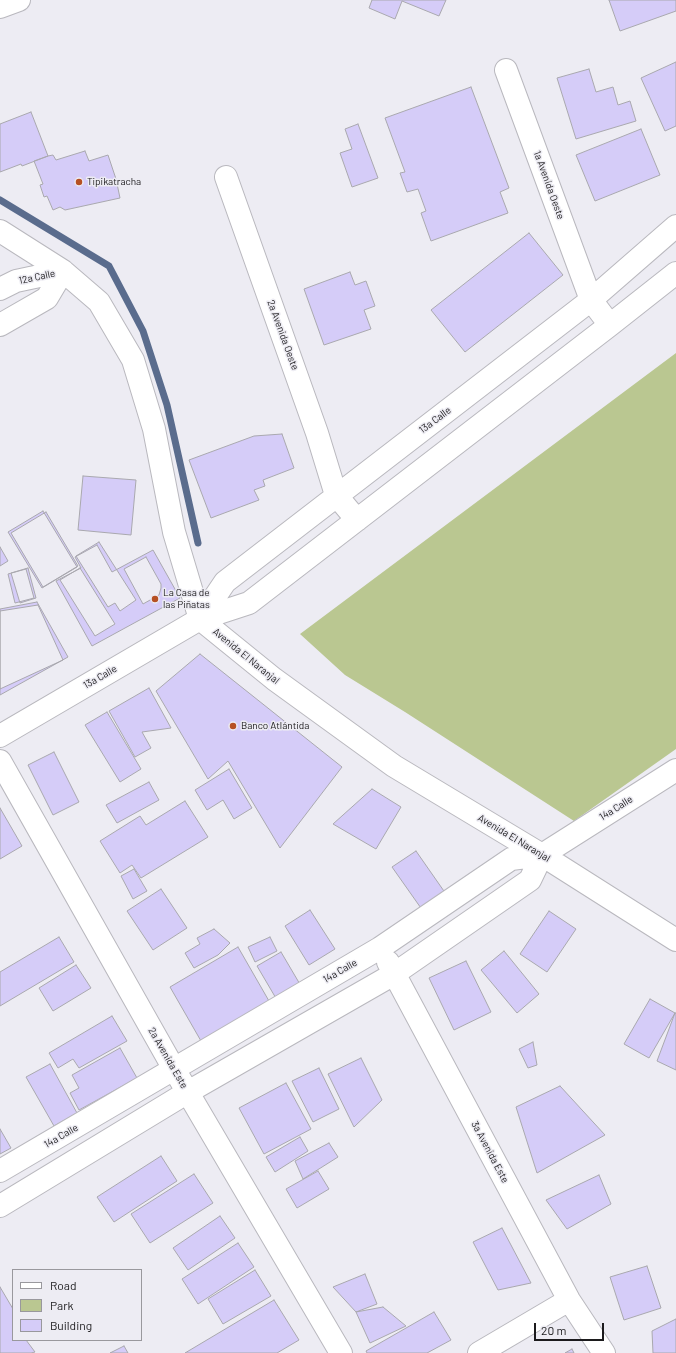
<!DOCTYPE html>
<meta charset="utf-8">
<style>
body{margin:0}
#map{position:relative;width:676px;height:1353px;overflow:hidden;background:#edecf3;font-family:Barlow,sans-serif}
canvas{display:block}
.legend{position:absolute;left:12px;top:1269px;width:130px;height:72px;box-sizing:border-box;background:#edecf3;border:1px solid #99989d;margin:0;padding:5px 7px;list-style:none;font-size:12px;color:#1c1b1d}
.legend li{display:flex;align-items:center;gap:8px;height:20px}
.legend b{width:20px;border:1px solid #99989d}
.scale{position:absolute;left:534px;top:1323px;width:70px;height:18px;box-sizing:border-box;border:2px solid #1c1b1d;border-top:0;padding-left:5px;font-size:12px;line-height:14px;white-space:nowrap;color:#1c1b1d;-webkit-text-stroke:3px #edecf3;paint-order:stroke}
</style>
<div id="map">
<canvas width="676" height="1353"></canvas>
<ul class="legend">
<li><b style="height:5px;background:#fff"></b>Road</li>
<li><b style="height:11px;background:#bac791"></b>Park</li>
<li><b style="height:11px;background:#d5ccf8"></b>Building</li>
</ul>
<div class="scale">20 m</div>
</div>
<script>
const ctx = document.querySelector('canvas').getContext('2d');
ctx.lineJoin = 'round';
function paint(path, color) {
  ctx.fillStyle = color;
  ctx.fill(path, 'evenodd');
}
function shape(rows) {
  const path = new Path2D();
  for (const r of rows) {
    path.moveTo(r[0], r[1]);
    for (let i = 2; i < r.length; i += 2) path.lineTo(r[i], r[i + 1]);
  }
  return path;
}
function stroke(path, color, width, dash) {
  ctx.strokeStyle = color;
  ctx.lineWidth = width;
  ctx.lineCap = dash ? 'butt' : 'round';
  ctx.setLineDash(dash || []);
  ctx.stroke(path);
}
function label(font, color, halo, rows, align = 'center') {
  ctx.font = font + ' Barlow,sans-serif';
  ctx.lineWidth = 3;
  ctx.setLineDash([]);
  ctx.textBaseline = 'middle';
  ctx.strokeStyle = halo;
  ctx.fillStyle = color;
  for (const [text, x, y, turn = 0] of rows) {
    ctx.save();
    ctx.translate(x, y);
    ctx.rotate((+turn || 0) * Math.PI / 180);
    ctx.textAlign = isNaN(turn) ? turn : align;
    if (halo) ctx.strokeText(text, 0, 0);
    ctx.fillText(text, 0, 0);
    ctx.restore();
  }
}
const green = shape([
 [676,353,676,749,574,821,405,712,345,675,300,634]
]);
const stream = shape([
 [0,200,109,266,143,331,167,405,198,543]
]);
const building = shape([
 [372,0,446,0,439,16,402,1,395,19,369,8,372,0],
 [609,0,676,0,676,11,620,31,609,0],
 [676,62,676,126,665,131,641,78,676,62],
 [589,69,596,92,613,87,618,105,630,101,636,121,576,139,557,78,589,69],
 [471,87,509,188,500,192,508,213,431,241,421,213,426,211,418,189,407,192,400,173,405,172,385,118,471,87],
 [31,112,48,156,22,166,21,164,0,172,0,124,31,112],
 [358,124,378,178,352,187,340,153,352,149,345,129,358,124],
 [641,129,660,175,595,201,576,155,641,129],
 [85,151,89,161,108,155,116,179,120,198,65,210,60,207,53,210,47,196,44,197,40,185,43,184,34,161,48,156,53,155,56,160,85,151],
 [529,233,563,275,465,352,431,310,529,233],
 [350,272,355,285,366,281,375,306,364,310,371,329,324,345,304,289,350,272],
 [282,434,294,468,263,480,265,486,254,490,259,500,211,518,189,460,254,436,282,434],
 [83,476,136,480,131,535,78,530,83,476],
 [43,511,77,567,42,588,8,532,43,511],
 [46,512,78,566,43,587,11,533,46,512],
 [99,542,136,600,120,611,115,603,108,607,76,556,99,542],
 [97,545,112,572,153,550,180,598,92,646,56,581,81,568,75,557,97,545],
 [0,547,8,561,0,566,0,547],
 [146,557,161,584,161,588,159,595,143,604,124,569,146,557],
 [28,568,36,598,20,603,11,573,28,568],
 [80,568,115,624,95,636,60,580,80,568],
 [26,569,34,598,15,603,8,574,26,569],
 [37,602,68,657,0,695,0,609,37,602],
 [38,605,63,660,0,689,0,611,38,605],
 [200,654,342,767,280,848,228,761,208,779,156,691,200,654],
 [149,688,171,728,142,732,151,748,135,757,109,711,149,688],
 [107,712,141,769,120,782,85,725,107,712],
 [54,752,79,802,53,815,28,765,54,752],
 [229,769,252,808,234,819,223,800,207,810,195,790,229,769],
 [149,782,159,800,117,823,106,805,149,782],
 [372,789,401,807,376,849,333,824,372,789],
 [185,801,208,837,141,878,132,865,120,873,100,841,140,816,146,825,185,801],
 [0,808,22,846,0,859,0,808],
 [416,851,446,894,423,911,392,867,416,851],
 [134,869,147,891,133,899,121,876,134,869],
 [161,889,187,928,153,950,127,911,161,889],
 [310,910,335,949,309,965,285,926,310,910],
 [549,911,576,929,547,972,520,954,549,911],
 [214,929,230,943,218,955,194,968,185,953,200,944,197,938,214,929],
 [59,937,74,962,0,1006,0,972,59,937],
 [270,937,277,951,255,962,248,947,270,937],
 [238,947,269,1001,201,1041,170,987,238,947],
 [504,951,539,994,517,1013,481,970,504,951],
 [281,952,301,986,277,1000,257,966,281,952],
 [466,961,491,1012,454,1030,429,978,466,961],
 [76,965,91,988,53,1011,39,988,76,965],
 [650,999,675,1013,649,1058,624,1044,650,999],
 [675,1013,676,1013,676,1070,657,1061,675,1013],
 [112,1016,127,1041,79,1068,73,1059,58,1068,49,1053,112,1016],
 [533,1042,537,1065,528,1068,519,1049,533,1042],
 [120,1048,137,1078,79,1110,70,1093,79,1088,72,1075,120,1048],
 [361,1058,382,1100,354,1127,328,1074,361,1058],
 [50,1064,77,1113,54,1126,26,1077,50,1064],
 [319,1068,339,1109,313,1122,292,1081,319,1068],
 [286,1083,311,1129,264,1154,239,1108,286,1083],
 [560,1086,605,1135,537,1173,516,1107,560,1086],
 [0,1129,11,1148,0,1154,0,1129],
 [300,1137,308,1151,275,1172,266,1157,300,1137],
 [329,1143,338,1157,303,1179,295,1161,329,1143],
 [161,1156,177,1181,114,1222,97,1197,161,1156],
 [318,1171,329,1189,297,1208,286,1189,318,1171],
 [194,1174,213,1203,150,1243,131,1214,194,1174],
 [599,1175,611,1204,567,1229,546,1200,599,1175],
 [220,1216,235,1238,188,1270,173,1248,220,1216],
 [502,1228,531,1283,498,1290,473,1242,502,1228],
 [238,1243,254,1267,198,1304,182,1279,238,1243],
 [647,1266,661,1308,624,1320,610,1277,647,1266],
 [255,1270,271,1296,223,1324,208,1299,255,1270],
 [365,1274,377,1304,356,1312,333,1287,365,1274],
 [0,1287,13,1309,13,1340,26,1340,35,1352,31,1353,0,1353,0,1287],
 [274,1300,299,1340,277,1353,185,1353,274,1300],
 [383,1307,406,1326,370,1343,356,1312,383,1307],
 [434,1312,451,1340,427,1353,367,1353,366,1351,434,1312],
 [676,1319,676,1353,653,1353,652,1331,676,1319],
 [124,1346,128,1353,110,1353,124,1346],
 [572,1349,574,1353,565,1353,572,1349]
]);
const minor = shape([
 [0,7,19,0],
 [506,70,591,300,610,325],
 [226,177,317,433,336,495,357,520],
 [0,231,63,271,99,302,133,360,154,429,174,532,200,619,274,679,394,766,542,855,676,940],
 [0,289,16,281,63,271],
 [0,325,47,298,63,271],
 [200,619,225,582,591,300,676,226],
 [0,736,200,619,249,603,610,325,676,273],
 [0,761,174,1069,341,1353],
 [388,962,569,1300,604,1353],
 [0,1171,380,948,511,859,542,855,676,770],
 [0,1206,188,1092,394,974,530,880,542,855],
 [479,1353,569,1300]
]);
const markers = [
 [79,182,4,"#b65023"],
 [155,599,4,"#b65023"],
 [233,726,4,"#b65023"]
];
const poiNames = [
 ["Tipikatracha",87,182],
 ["La Casa de",163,593],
 ["las Piñatas",163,605],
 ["Banco Atlántida",241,726]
];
const streetNames = [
 ["1a Avenida Oeste",549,185,70],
 ["12a Calle",37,277,-12],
 ["2a Avenida Oeste",283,335,70],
 ["13a Calle",435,420,-37],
 ["Avenida El Naranjal",246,656,39],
 ["13a Calle",100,677,-30],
 ["14a Calle",616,808,-32],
 ["Avenida El Naranjal",514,838,31],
 ["14a Calle",340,971,-30],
 ["2a Avenida Este",168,1058,60],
 ["14a Calle",61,1136,-30],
 ["3a Avenida Este",490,1152,62]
];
paint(green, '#bac791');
stroke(stream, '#5a6c8d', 7);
paint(building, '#d5ccf8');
stroke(building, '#a9a8ae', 1);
stroke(minor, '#b9b8be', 24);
stroke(minor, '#fff', 22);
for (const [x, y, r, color] of markers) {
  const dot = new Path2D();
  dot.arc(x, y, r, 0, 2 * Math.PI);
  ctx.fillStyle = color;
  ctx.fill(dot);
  stroke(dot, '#edecf3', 1.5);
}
label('10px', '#1c1b1d', '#edecf3', poiNames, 'left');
label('10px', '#1c1b1d', '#edecf3', streetNames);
</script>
